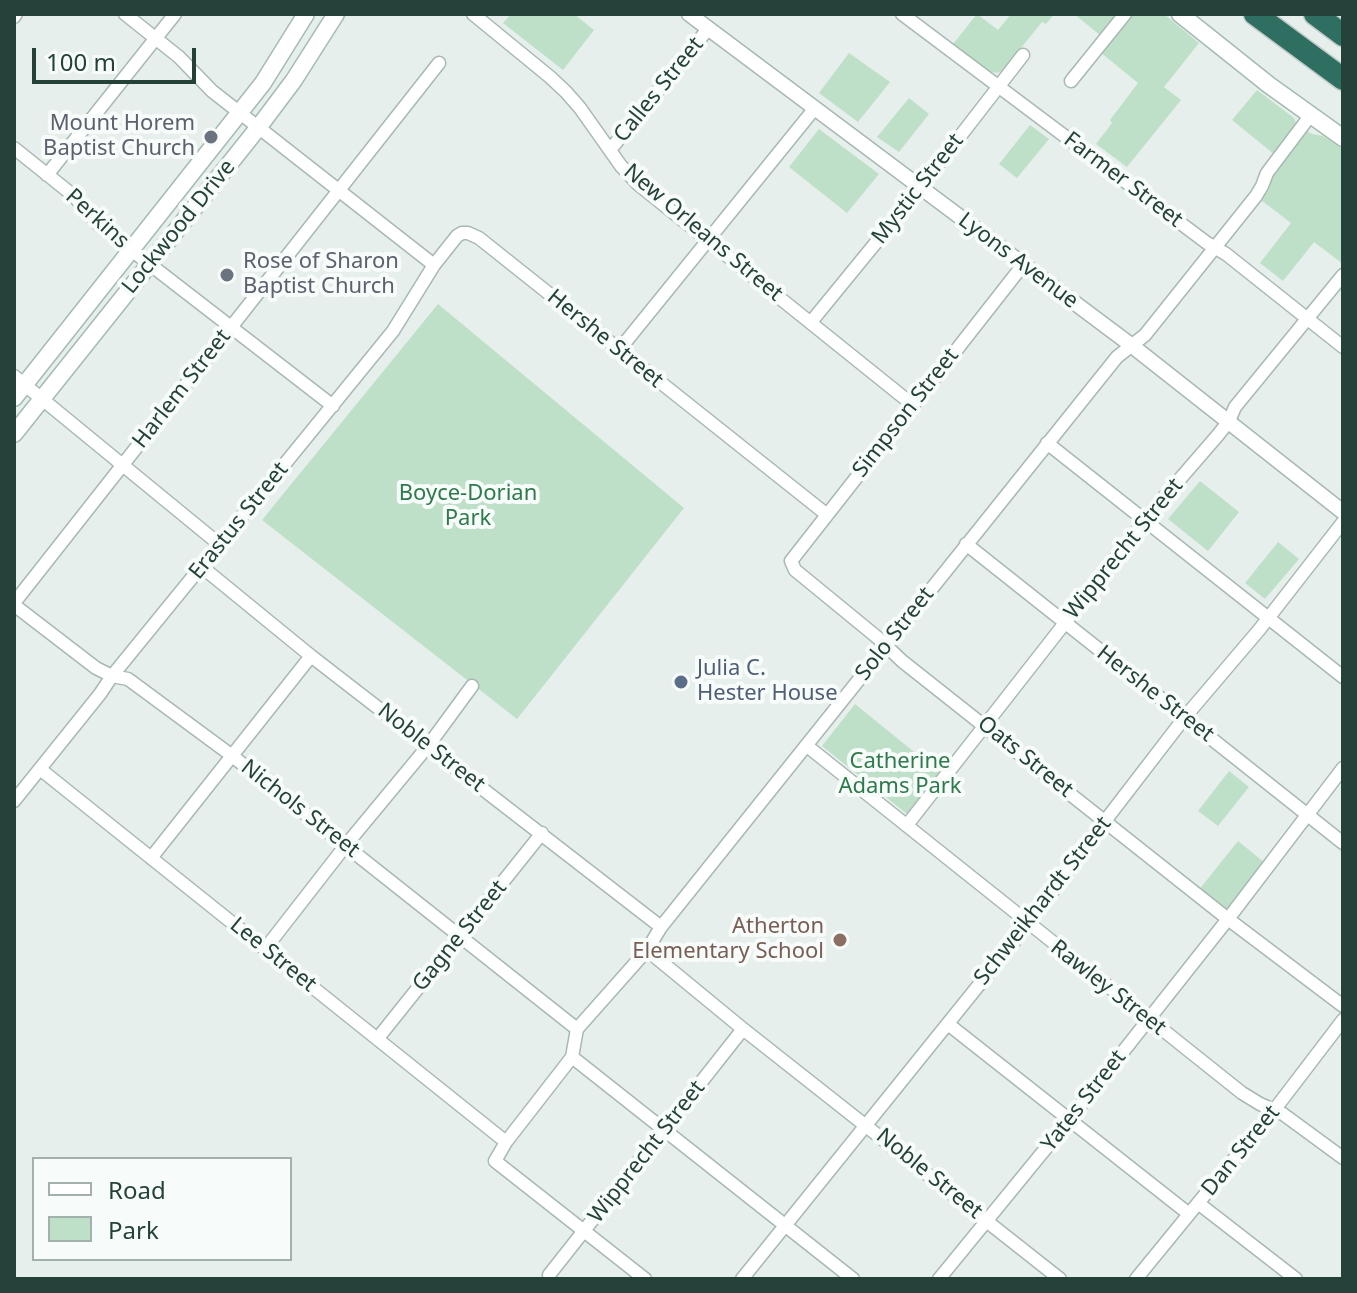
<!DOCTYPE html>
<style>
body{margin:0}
#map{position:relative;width:1357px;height:1293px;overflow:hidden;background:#e6efeb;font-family:"Noto Sans",sans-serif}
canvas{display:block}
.frame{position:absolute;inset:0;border:16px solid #24423a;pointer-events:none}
.legend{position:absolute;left:32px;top:1157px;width:260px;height:104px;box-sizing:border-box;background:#f7fbf9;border:2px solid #a3b1ad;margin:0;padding:10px 14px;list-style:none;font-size:24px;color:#24423a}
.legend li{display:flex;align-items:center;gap:16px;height:40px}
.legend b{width:40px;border:2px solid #a3b1ad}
.scale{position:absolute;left:32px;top:48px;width:164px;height:36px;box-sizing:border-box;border:4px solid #24423a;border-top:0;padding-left:10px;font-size:24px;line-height:28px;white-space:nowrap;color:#24423a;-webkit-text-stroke:6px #f7fbf9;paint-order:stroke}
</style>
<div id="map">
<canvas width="1357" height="1293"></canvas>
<div class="frame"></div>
<ul class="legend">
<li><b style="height:10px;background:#fff"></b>Road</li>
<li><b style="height:22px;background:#bfe0c8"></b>Park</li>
</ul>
<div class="scale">100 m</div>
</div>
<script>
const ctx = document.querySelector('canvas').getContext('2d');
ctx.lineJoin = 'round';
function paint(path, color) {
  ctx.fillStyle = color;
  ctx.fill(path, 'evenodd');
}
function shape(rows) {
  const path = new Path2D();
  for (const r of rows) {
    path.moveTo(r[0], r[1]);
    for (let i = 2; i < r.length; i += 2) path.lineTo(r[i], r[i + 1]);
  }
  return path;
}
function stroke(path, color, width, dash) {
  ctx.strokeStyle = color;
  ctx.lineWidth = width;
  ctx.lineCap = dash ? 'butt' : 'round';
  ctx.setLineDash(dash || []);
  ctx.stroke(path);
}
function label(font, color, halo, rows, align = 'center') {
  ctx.font = font + ' "Noto Sans",sans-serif';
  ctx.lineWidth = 8;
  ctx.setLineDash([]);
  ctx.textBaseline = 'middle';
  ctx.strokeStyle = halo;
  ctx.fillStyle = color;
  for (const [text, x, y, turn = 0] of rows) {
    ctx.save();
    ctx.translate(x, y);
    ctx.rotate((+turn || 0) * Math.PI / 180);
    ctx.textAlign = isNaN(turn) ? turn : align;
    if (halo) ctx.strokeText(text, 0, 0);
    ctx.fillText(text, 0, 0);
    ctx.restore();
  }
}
const green = shape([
 [511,14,574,14,594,30,563,70,503,23],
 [977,14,998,30,1011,14,1054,14,1046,24,1042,22,1002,71,997,73,988,71,953,44],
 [1074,14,1116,14,1100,35],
 [1131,14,1164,14,1199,43,1164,87,1181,100,1127,167,1096,144,1112,123,1110,120,1138,83,1100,52],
 [849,53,890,82,858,122,819,93],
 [1257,90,1294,118,1296,123,1296,127,1275,155,1232,120],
 [909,98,929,114,899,152,877,137],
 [1030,125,1049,139,1017,178,999,164],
 [819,129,879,174,847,213,789,167],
 [1307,131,1312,134,1323,136,1343,149,1343,264,1314,242,1283,281,1260,263,1291,223,1261,200,1269,189,1273,173],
 [438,304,684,508,517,719,262,520],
 [1200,481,1239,512,1208,551,1168,519],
 [1278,542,1299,559,1265,599,1245,583],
 [855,704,940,773,907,814,822,746],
 [1229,771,1249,787,1218,826,1198,811],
 [1238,841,1265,863,1226,911,1198,891]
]);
const minor = shape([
 [125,14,179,57,212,91,434,265],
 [473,14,550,77,566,92,580,108,621,166,639,185,913,405],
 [902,14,1207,243,1226,254,1343,347],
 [14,17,16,14],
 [1071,81,1125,14],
 [14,148,74,196,99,225,333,406],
 [610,150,708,29],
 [47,175,175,14],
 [1023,265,791,561,795,570,878,638,902,661,1228,919,1343,1006],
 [811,322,910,201,1023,55],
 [619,350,815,108],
 [14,376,219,544],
 [1047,443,1343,677],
 [966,544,1343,843],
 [202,567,311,656,661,927],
 [14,603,439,63],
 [14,605,96,668,112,676,128,679,231,755,577,1029],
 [807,746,1242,1093,1260,1104,1283,1114,1343,1158],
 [40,769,506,1142],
 [14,801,100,694,112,676,371,358,393,331,434,265,457,236,462,233,468,233,479,238,826,514],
 [907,825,1154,509,1218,435,1229,421,1235,407,1343,275],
 [151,858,311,656],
 [265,949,346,845,428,746,472,686],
 [647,950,743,1029,1060,1279],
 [948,1024,1189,1214],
 [378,1038,542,833],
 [572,1057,853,1279],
 [1198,1203,1296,1279],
 [549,1275,743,1029],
 [645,1279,495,1161,506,1142,572,1057,577,1029,647,950,661,927,1117,357,1145,335,1256,196,1262,186,1267,173,1310,116],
 [742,1279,1028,924,1105,821,1185,717,1259,630,1343,522],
 [939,1279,1069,1120,1228,919,1343,768],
 [1136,1279,1275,1109,1343,1020]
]);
const tertiary = shape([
 [689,14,1131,345,1343,512]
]);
const secondary = shape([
 [1180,14,1269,85,1343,138],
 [14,398,263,83,306,14],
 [14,434,258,128,294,80,336,14]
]);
const motorway = shape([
 [1255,14,1343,79],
 [1315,14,1343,35]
]);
const markers = [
 [211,137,8,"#6b7280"],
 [227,275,8,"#6b7280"],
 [681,682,8,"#5c6f8a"],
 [840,940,8,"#8d6e63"]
];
const streetNames = [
 ["Calles Street",659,90,-51],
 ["Farmer Street",1123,180,37],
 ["Mystic Street",918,189,-52],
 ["Perkins",97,219,42],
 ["Lockwood Drive",179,227,-51],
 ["New Orleans Street",703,233,40],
 ["Lyons Avenue",1018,261,37],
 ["Hershe Street",605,339,39],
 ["Harlem Street",182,389,-52],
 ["Simpson Street",906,413,-52],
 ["Erastus Street",239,521,-51],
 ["Wipprecht Street",1124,549,-51],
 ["Solo Street",895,634,-52],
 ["Hershe Street",1155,694,38],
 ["Noble Street",431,748,38],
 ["Oats Street",1025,757,39],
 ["Nichols Street",300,809,38],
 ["Schweikhardt Street",1043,901,-52],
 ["Gagne Street",460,936,-51],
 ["Lee Street",273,955,39],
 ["Rawley Street",1108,988,38],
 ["Yates Street",1084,1101,-52],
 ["Dan Street",1241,1151,-51],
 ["Wipprecht Street",647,1152,-52],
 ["Noble Street",929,1174,39]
];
const worshipNames = [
 ["Mount Horem",195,124],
 ["Baptist Church",195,149],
 ["Rose of Sharon",243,262,"left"],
 ["Baptist Church",243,287,"left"]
];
const parkNames = [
 ["Boyce-Dorian",468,494],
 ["Park",468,519],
 ["Catherine",900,762],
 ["Adams Park",900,787]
];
const serviceNames = [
 ["Julia C.",697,669],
 ["Hester House",697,694]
];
const educationNames = [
 ["Atherton",824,927],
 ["Elementary School",824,952]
];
paint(green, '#bfe0c8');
stroke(minor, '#a8b8b2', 15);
stroke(tertiary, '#a8b8b2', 17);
stroke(secondary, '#a4bbb3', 19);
stroke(motorway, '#c2cac8', 25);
stroke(minor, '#fff', 12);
stroke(tertiary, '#fff', 14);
stroke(secondary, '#fff', 16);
stroke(motorway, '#2f6f62', 22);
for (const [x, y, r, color] of markers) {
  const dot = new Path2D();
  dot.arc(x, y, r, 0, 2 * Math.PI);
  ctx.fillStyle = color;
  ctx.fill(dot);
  stroke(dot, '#f7fbf9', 3);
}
label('22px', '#24423a', '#f7fbf9', streetNames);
label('22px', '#5b616d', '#f7fbf9', worshipNames, 'right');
label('22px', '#2d7a4b', '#f7fbf9', parkNames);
label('22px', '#4e5e75', '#f7fbf9', serviceNames, 'left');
label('22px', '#785e54', '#f7fbf9', educationNames, 'right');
</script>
